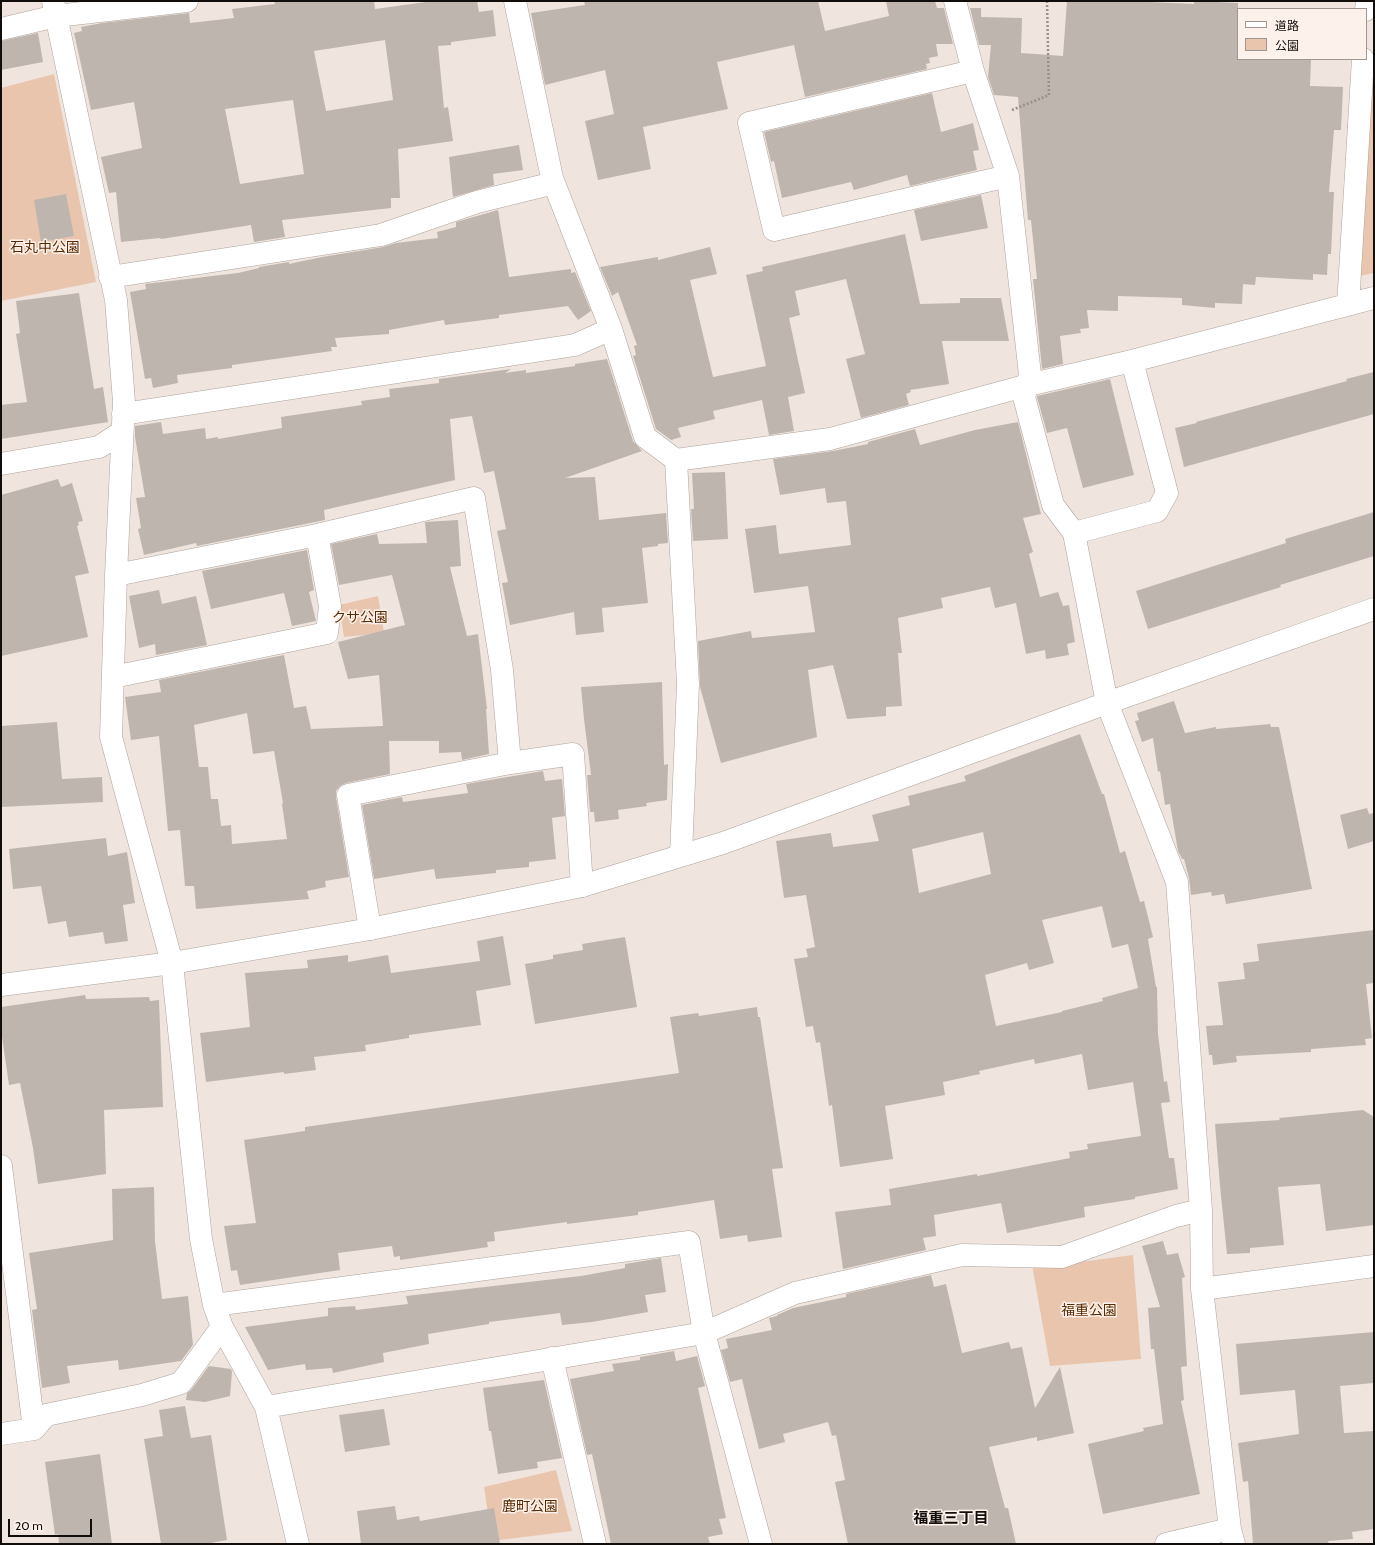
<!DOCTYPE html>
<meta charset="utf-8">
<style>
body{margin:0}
#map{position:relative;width:1375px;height:1545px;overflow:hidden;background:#efe5de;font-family:Cabin,"Noto Sans JP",sans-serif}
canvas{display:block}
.frame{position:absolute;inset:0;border:2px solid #110d0b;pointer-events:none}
.legend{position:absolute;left:1237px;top:8px;width:130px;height:52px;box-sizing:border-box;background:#fdf2eb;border:1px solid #9f9691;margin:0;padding:5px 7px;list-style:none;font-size:12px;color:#110d0b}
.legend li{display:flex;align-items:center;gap:8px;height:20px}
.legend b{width:20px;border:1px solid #9f9691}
.scale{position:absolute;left:8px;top:1519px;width:84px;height:18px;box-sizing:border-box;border:2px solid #110d0b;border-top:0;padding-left:5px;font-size:12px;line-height:14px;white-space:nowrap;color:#110d0b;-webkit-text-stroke:3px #fdf2eb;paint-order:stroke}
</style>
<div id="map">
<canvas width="1375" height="1545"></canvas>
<div class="frame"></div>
<ul class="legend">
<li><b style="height:5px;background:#fff"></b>道路</li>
<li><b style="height:11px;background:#e9c5ae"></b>公園</li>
</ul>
<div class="scale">20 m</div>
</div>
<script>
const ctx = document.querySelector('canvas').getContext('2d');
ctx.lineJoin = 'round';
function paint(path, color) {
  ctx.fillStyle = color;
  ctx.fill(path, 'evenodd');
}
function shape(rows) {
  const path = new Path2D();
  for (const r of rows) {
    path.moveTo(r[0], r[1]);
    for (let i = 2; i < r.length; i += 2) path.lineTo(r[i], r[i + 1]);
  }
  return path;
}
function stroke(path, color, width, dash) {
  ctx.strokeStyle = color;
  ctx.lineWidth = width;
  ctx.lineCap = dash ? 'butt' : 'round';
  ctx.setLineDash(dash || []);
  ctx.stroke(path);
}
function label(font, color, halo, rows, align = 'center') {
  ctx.font = font + ' Cabin,"Noto Sans JP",sans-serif';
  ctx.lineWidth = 3;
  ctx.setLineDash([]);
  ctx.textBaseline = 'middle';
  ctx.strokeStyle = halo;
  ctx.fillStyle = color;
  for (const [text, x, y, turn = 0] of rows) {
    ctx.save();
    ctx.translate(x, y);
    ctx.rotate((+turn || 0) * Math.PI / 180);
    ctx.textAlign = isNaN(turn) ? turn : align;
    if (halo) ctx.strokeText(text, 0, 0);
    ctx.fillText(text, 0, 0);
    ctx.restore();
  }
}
const green = shape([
 [54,74,96,282,1,301,1,88],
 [1369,81,1374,81,1374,273,1360,276],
 [378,596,384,633,344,637,339,605],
 [1133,1255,1141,1359,1050,1366,1032,1265,1088,1261],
 [556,1470,572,1531,492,1541,484,1487]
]);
const building = shape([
 [274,1,374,1,375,9,433,1,477,1,479,12,493,10,496,36,451,42,451,45,438,46,444,108,448,107,453,141,398,149,400,198,391,198,391,208,282,220,285,237,254,242,251,225,161,239,160,238,121,242,116,192,109,193,101,157,142,148,134,102,91,110,74,33,82,31,81,27,102,23,189,13,190,23,234,18,232,9,275,4],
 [385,40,393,100,326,111,314,51],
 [293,100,304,174,240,184,225,109],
 [584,1,818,1,825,31,889,16,886,1,935,1,937,8,944,8,953,44,936,44,938,56,929,58,930,63,926,64,927,69,805,97,794,45,717,62,728,109,643,127,651,169,598,180,585,121,614,114,605,70,545,85,531,13,585,5],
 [1067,1,1127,1,1194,4,1194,1,1238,3,1238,59,1311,59,1310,86,1343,87,1341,130,1334,130,1329,192,1334,192,1331,254,1328,254,1327,275,1313,274,1313,280,1256,277,1255,285,1243,284,1242,304,1215,303,1215,308,1182,305,1182,298,1118,296,1118,311,1087,310,1089,328,1080,329,1081,333,1060,336,1063,364,1042,369,1033,279,1037,279,1031,220,1028,220,1018,97,994,95,988,77,991,45,979,45,970,8,981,8,981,17,1022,18,1021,53,1063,56],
 [38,33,43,62,1,70,1,41],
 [932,93,941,132,973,123,979,150,973,151,977,170,910,186,907,175,854,190,851,182,782,198,774,161,771,162,764,132],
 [519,145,523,170,493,174,494,185,453,197,449,157],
 [66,194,74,236,41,242,34,200],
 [981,195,988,228,921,241,914,210],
 [498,210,509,277,571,269,571,273,575,272,591,311,578,320,568,306,499,315,499,318,445,325,444,320,389,330,389,334,335,338,337,347,331,347,332,351,232,365,232,368,177,375,178,383,153,388,151,378,145,379,130,292,146,289,145,284,238,273,259,268,259,267,289,262,289,264,322,257,383,247,396,243,438,238,437,232,456,227,456,222],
 [905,234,920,304,960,303,960,298,1001,298,1009,341,942,341,949,384,910,390,911,392,906,394,909,405,861,418,846,359,865,354,846,279,795,291,800,315,789,318,805,393,788,397,794,431,769,435,762,400,713,411,715,419,678,428,681,437,671,440,656,429,633,356,636,355,634,346,637,345,618,292,612,296,600,267,658,257,658,260,710,247,717,274,690,280,713,377,766,366,746,275,763,271,762,267],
 [79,293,94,389,103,387,108,422,1,439,1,405,27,402,16,334,20,333,16,301],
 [607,359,633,441,642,451,565,478,595,477,599,520,666,513,668,543,658,544,658,546,642,548,648,603,602,608,604,632,576,635,574,612,510,625,502,583,508,582,497,531,506,529,494,471,484,473,472,416,450,419,455,480,324,510,325,520,197,546,196,543,144,555,138,529,141,528,136,498,145,497,135,437,135,426,161,422,163,434,205,428,206,439,218,437,218,439,282,428,281,417,362,405,361,401,390,397,389,389,439,383,439,379,511,369,505,373,526,370,526,373,575,366,575,364],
 [1374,372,1374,414,1184,467,1175,428,1197,423,1196,422,1347,381,1346,379],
 [1110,379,1134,475,1083,488,1067,428,1047,433,1037,397,1037,396],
 [1018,422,1041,514,1023,518,1033,552,1029,554,1040,597,1058,592,1063,606,1069,605,1075,642,1067,644,1069,655,1046,659,1045,650,1026,654,1016,603,995,608,990,587,941,598,943,608,898,618,902,653,898,653,902,706,886,707,886,716,847,719,833,665,808,670,817,737,721,763,700,687,698,641,751,631,752,638,815,632,808,586,754,593,745,529,776,525,779,554,851,545,846,501,827,503,825,488,780,495,773,459,833,451,868,444,868,442,915,429,920,445,975,430],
 [725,472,728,539,693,541,691,509,694,509,692,473],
 [58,479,61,487,72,483,83,521,78,522,79,525,77,526,89,573,75,576,88,637,1,656,1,495],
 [1374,512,1374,556,1280,585,1281,587,1148,629,1136,591,1286,543,1285,539],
 [458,520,461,566,450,567,467,636,478,634,487,709,486,709,489,754,462,760,461,752,439,753,439,741,389,741,390,774,346,783,340,786,336,791,336,797,349,877,325,881,326,887,307,891,309,899,196,909,194,886,185,886,180,830,168,831,159,736,131,740,125,697,161,692,159,680,284,655,294,708,306,706,311,729,383,726,379,675,348,679,338,642,405,625,392,575,339,585,331,544,377,534,379,544,427,543,425,522],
 [247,713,253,754,274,751,283,803,282,804,287,839,232,844,231,825,221,826,218,799,211,799,208,767,199,767,194,725],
 [307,550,314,590,309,592,316,621,292,626,284,593,211,609,202,571],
 [159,590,162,604,196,596,207,645,156,655,155,644,139,648,129,596],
 [662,682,664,765,668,764,667,800,646,803,647,806,618,810,619,819,595,822,594,812,590,812,587,775,591,775,584,719,581,687],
 [1174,701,1185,733,1216,727,1216,729,1270,724,1271,727,1279,727,1312,889,1226,904,1224,894,1212,896,1211,892,1191,895,1189,878,1184,859,1182,859,1178,851,1170,804,1165,805,1160,771,1158,772,1153,738,1142,742,1135,721,1139,720,1137,713],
 [57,722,62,779,102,777,103,802,1,807,1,726],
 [1080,734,1102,794,1104,794,1120,853,1125,851,1140,902,1144,901,1153,937,1148,939,1156,987,1157,987,1158,1034,1164,1082,1167,1081,1170,1102,1161,1103,1169,1158,1174,1158,1178,1189,1135,1197,1135,1199,1084,1207,1085,1217,1007,1233,1001,1203,934,1215,936,1236,923,1238,926,1250,843,1269,835,1212,891,1205,889,1189,977,1174,977,1176,1070,1158,1069,1152,1088,1149,1087,1144,1141,1136,1133,1082,1088,1090,1082,1054,1035,1064,1034,1059,979,1071,980,1074,943,1082,945,1095,885,1106,893,1159,840,1167,832,1105,829,1106,820,1042,816,1043,813,1026,806,1027,794,959,808,957,806,949,815,947,806,895,784,898,776,841,831,833,833,847,879,841,872,815,910,805,908,796,966,781,964,776],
 [983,832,991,874,919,893,912,849],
 [1102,906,1112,948,1128,944,1138,988,1102,998,1103,1001,1062,1011,1062,1012,996,1026,985,975,1027,963,1029,970,1054,963,1042,920],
 [543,771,545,781,562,779,565,816,552,818,556,859,529,862,529,867,496,870,496,873,436,879,434,869,374,879,362,805,402,797,403,802,468,793,466,784],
 [1367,808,1369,814,1374,813,1374,841,1348,849,1340,815],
 [106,838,108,856,127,852,135,903,123,905,128,941,105,944,103,932,69,937,66,921,48,924,41,886,13,889,9,849],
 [1374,930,1374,983,1366,984,1372,1038,1365,1039,1366,1045,1311,1049,1311,1052,1236,1056,1237,1062,1213,1065,1212,1055,1209,1055,1206,1026,1223,1025,1218,982,1245,979,1243,963,1259,961,1257,944],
 [503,936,511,985,476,991,481,1025,409,1035,409,1038,365,1045,366,1051,314,1057,316,1070,284,1074,284,1072,206,1082,200,1033,250,1027,245,973,308,968,307,960,348,955,348,962,388,955,391,973,480,961,477,941],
 [625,937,637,1007,535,1024,525,964,553,959,553,955,583,950,582,944],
 [85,995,86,999,149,997,150,1001,159,1000,163,1107,104,1110,106,1174,38,1184,33,1148,20,1083,9,1085,1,1030,1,1007],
 [757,1007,758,1017,760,1017,783,1168,772,1169,782,1237,748,1242,747,1235,720,1239,714,1200,638,1212,638,1215,567,1224,567,1222,494,1232,495,1241,487,1242,488,1247,400,1260,400,1256,394,1257,392,1246,338,1253,340,1270,240,1285,237,1270,231,1271,224,1226,256,1223,244,1140,305,1131,305,1127,679,1073,670,1017,698,1013,699,1016],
 [1363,1110,1374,1117,1374,1225,1326,1231,1320,1184,1278,1187,1284,1245,1250,1248,1250,1253,1227,1254,1220,1186,1215,1124,1280,1120,1279,1118],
 [154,1187,155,1241,162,1299,188,1296,193,1345,181,1361,119,1370,118,1360,67,1366,70,1383,42,1388,32,1310,37,1309,29,1253,113,1240,112,1189],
 [1163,1241,1167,1255,1178,1253,1185,1277,1182,1278,1187,1366,1181,1367,1184,1400,1181,1401,1200,1494,1103,1514,1088,1444,1144,1431,1143,1428,1163,1424,1154,1349,1151,1349,1148,1308,1160,1307,1142,1246],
 [661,1258,666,1292,645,1295,648,1312,592,1322,562,1325,560,1313,489,1322,489,1324,428,1334,429,1344,383,1353,384,1362,333,1373,332,1368,306,1370,305,1364,268,1370,245,1327,328,1316,328,1308,355,1306,356,1310,408,1304,406,1296,581,1276,625,1268,625,1264],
 [931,1275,934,1287,946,1284,962,1353,1009,1342,1011,1349,1022,1347,1035,1408,1060,1367,1074,1433,1037,1441,1037,1437,989,1447,1005,1508,1008,1508,1016,1544,848,1544,835,1482,845,1480,836,1435,832,1436,828,1422,783,1434,785,1442,759,1449,742,1379,730,1382,721,1350,728,1348,726,1339,772,1330,769,1318,777,1316,777,1315,793,1308,846,1297,846,1294],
 [1374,1332,1374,1383,1340,1386,1344,1433,1374,1431,1374,1529,1352,1532,1353,1539,1328,1541,1329,1544,1253,1544,1248,1481,1243,1482,1238,1443,1299,1434,1295,1390,1240,1395,1236,1344],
 [674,1351,676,1361,697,1356,705,1386,698,1388,726,1518,719,1519,723,1534,708,1537,710,1544,611,1544,592,1454,587,1455,570,1379,614,1371,612,1364,640,1360,640,1357],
 [209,1366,231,1369,232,1372,230,1396,205,1402,186,1400,187,1393,191,1390],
 [544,1380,562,1458,537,1462,538,1468,498,1474,491,1431,489,1431,483,1388],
 [185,1406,191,1438,211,1435,227,1540,205,1544,161,1544,144,1439,163,1436,159,1410],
 [384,1409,390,1445,345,1452,339,1415],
 [100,1454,112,1544,59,1544,58,1534,55,1535,45,1462],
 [395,1506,397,1520,419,1516,420,1521,494,1508,500,1544,361,1544,357,1511]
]);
const path = shape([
 [1012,110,1049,95,1047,1]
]);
const minor = shape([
 [515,1,552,178,611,329,645,437,676,460,688,684,681,855],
 [955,1,973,71,1008,176,1030,375,1024,397,1053,505,1074,533],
 [1366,10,1367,1],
 [1,29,56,16,187,1],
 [973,71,749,123,774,230,1008,176],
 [110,277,381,235,477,202,554,183],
 [1348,305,1363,59],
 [123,414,575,345,611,329],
 [676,460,830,439,1028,385,1132,361],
 [1,464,99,447,122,432],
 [116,575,317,535,474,498,502,670,510,763,573,754,582,886],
 [113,677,327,633,330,606,317,535],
 [370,929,348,795,510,763],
 [1,1166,34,1429],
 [1202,1289,1374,1266],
 [214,1305,689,1242,704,1333,761,1544],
 [222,1327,266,1407,298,1544],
 [552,1358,595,1544],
 [266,1407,704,1333,795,1293,962,1255,1062,1257,1176,1216,1201,1210],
 [1,1434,34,1429,46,1415,142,1395,181,1383,222,1327,214,1305,201,1239,172,963,111,737,116,575,124,402,116,300,53,1],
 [1166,1544,1230,1529],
 [1234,1544,1230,1529,1202,1289,1201,1210,1177,882,1107,703,1074,533,1157,511,1167,493,1132,361,1374,298]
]);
const tertiary = shape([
 [1,985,172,963,370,929,582,886,723,843,1107,703,1374,609]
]);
const parkNames = [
 ["石丸中公園",45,248],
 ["クサ公園",360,618],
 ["福重公園",1089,1311],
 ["鹿町公園",530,1507]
];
const neighbourhoodNames = [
 ["福重三丁目",951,1519]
];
paint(green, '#e9c5ae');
paint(building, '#bfb5af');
stroke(minor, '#ada39c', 23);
stroke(tertiary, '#ada39c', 23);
stroke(path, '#99918c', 2.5, [2, 2]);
stroke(minor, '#fff', 22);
stroke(tertiary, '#fff', 22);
label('14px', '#592a01', '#fdf2eb', parkNames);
label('bold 15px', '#110d0b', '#fdf2eb', neighbourhoodNames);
</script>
